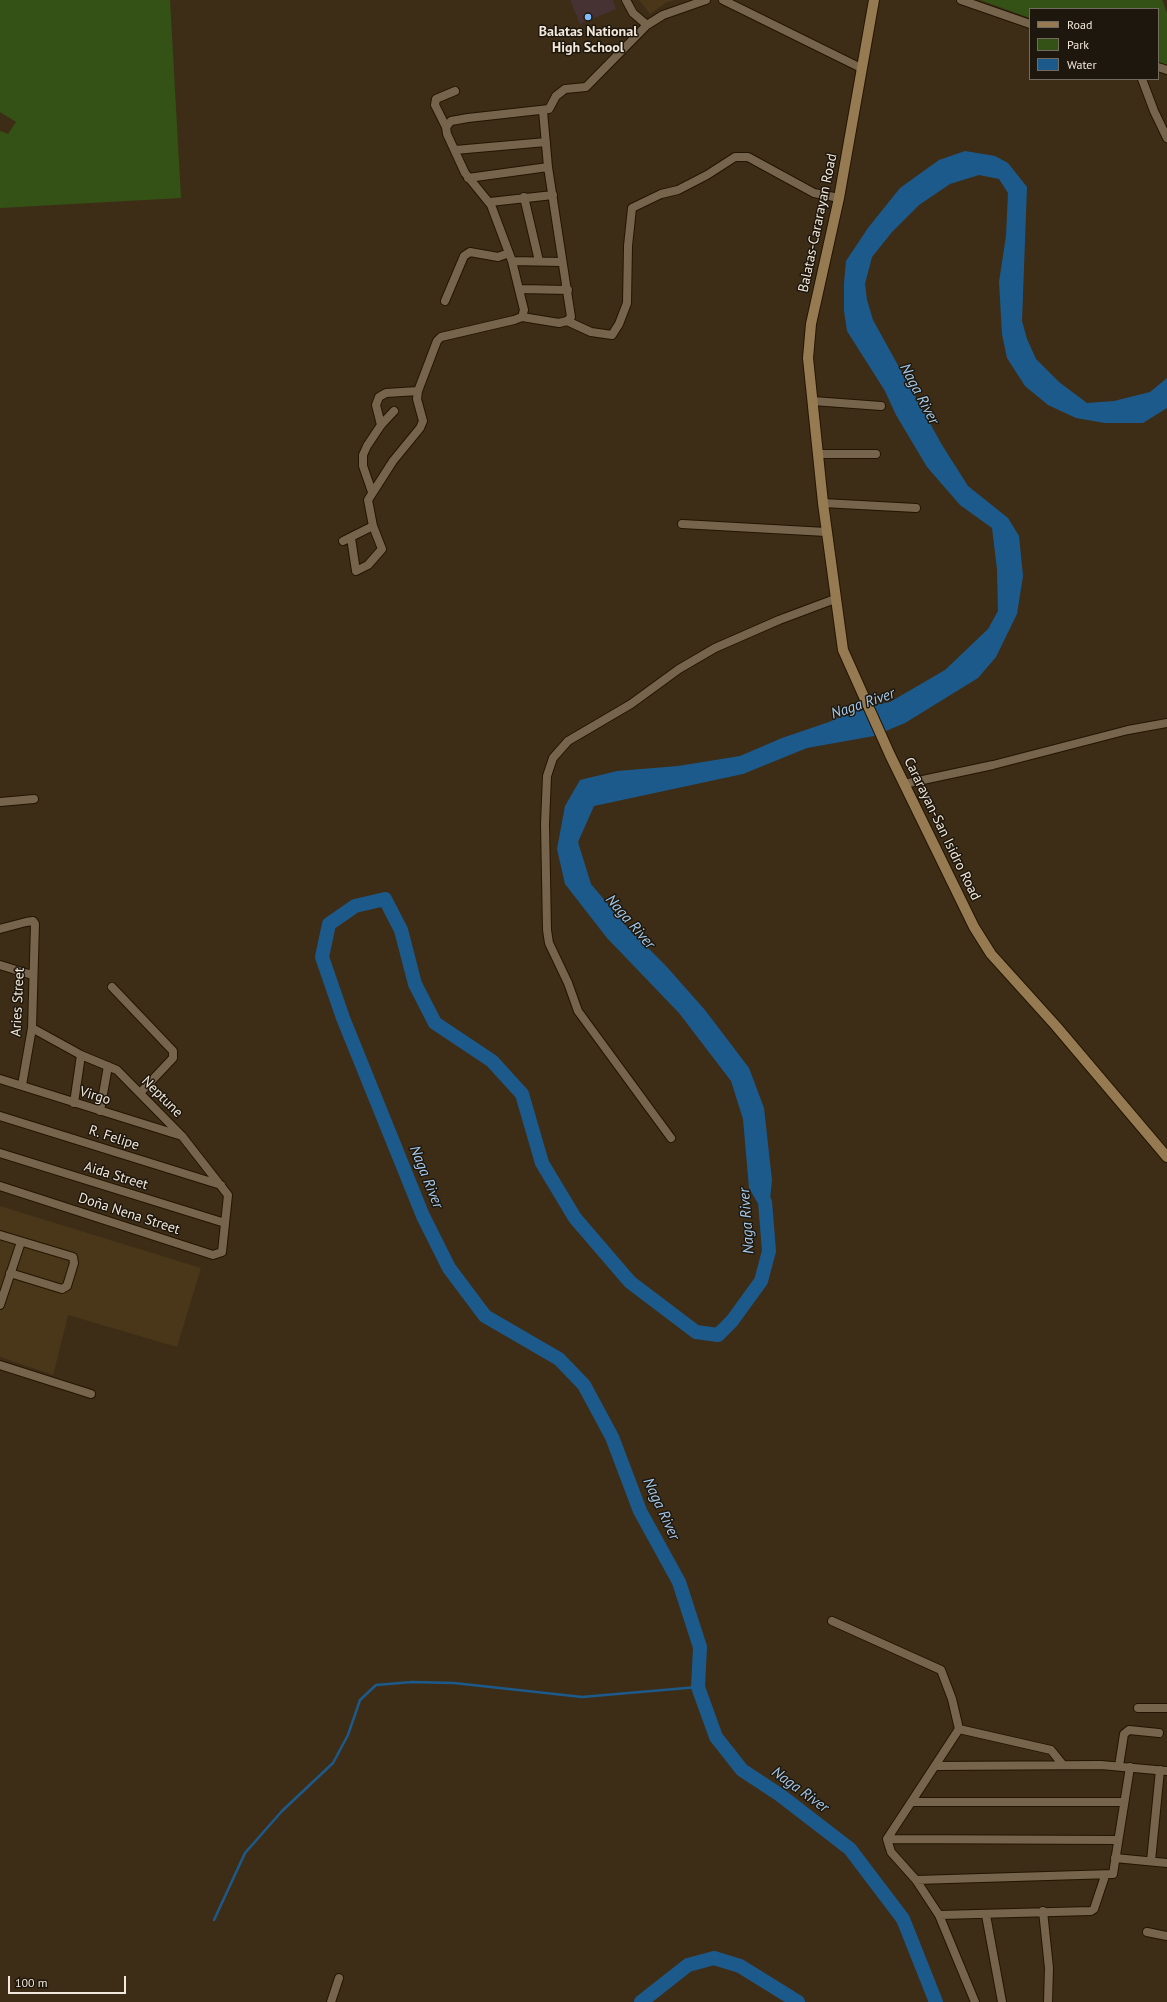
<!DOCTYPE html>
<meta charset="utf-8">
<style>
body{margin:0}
#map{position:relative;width:1167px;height:2002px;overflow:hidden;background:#3d2d17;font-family:"PT Sans",sans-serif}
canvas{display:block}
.legend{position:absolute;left:1029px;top:8px;width:130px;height:72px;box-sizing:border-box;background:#1e170d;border:1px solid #736b5f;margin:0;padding:5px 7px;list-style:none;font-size:12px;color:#f2e8db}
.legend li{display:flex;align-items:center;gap:8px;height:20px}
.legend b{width:20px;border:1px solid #736b5f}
.scale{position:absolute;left:8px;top:1976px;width:118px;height:18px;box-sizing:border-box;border:2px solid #f2e8db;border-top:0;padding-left:5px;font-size:12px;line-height:14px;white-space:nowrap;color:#f2e8db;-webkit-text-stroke:3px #1e170d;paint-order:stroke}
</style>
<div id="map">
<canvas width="1167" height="2002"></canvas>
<ul class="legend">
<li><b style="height:5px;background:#967a52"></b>Road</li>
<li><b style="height:11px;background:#345216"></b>Park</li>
<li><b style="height:11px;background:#1d5a8c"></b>Water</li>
</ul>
<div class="scale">100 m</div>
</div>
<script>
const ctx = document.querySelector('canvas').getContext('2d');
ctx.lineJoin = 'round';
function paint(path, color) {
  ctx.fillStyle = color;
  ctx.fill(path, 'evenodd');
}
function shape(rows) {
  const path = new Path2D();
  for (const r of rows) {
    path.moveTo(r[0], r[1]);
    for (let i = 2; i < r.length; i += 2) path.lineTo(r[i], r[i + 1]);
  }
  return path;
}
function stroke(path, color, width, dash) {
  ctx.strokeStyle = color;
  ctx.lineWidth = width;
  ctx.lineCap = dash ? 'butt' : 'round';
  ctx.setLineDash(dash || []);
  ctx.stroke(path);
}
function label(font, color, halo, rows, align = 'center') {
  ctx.font = font + ' "PT Sans",sans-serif';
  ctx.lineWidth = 3;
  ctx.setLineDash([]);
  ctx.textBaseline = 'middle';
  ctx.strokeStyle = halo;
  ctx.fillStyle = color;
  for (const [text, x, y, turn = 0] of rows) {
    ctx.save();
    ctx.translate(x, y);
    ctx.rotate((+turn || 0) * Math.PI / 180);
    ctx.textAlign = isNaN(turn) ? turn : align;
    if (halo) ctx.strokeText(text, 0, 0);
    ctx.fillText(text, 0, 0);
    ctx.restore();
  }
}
const built = shape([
 [639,0,675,0,667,2,650,14],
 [0,1206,201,1268,177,1347,68,1315,53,1375,0,1357]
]);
const education = shape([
 [570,0,613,0,616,9,580,24]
]);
const green = shape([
 [0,0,170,0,181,198,0,208,0,131,8,134,16,122,0,112],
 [980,0,1162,0,1167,13,1167,66,1158,63,1158,9,1030,9,1030,18]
]);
const water = shape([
 [965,151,995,156,1008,163,1027,187,1022,321,1027,339,1036,359,1059,382,1087,403,1114,401,1150,392,1167,378,1167,408,1143,423,1105,423,1076,418,1048,405,1025,386,1007,358,1002,334,999,282,1006,236,1008,193,999,179,979,175,950,184,919,205,892,232,872,257,865,284,867,300,873,320,942,445,968,486,1008,518,1019,536,1023,576,1017,614,996,657,978,678,905,723,874,736,807,748,743,774,594,806,578,842,591,884,627,927,666,966,705,1010,749,1068,764,1108,772,1180,768,1221,749,1188,743,1119,731,1081,679,1013,607,938,565,884,557,849,565,806,580,780,617,771,678,766,740,756,782,738,829,722,859,708,890,702,945,670,988,629,998,611,997,569,992,528,960,505,927,467,896,415,885,391,847,331,844,311,844,283,846,261,868,228,900,188,939,160]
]);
const stream = shape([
 [214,1920,245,1853,282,1811,333,1763,348,1735,360,1700,376,1685,412,1682,454,1683,582,1697,698,1687]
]);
const river = shape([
 [765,1202,769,1251,761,1281,732,1321,718,1335,696,1332,630,1282,575,1218,542,1163,522,1094,492,1061,435,1023,415,984,401,930,385,899,355,906,329,924,322,957,343,1018,423,1216,449,1268,485,1316,559,1359,584,1385,612,1437,640,1511,679,1582,700,1647,698,1687,716,1737,742,1770,780,1795,850,1849,903,1919,936,2002],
 [641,2002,688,1965,714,1958,740,1966,798,2002]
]);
const minor = shape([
 [626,0,633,13,647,25],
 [723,0,861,68],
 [961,0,1030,24],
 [1158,67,1167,70],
 [1142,79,1154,111,1167,138],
 [446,127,435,105,436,99,455,91],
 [455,150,546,142],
 [468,178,548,167],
 [524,197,539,261],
 [490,202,553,195],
 [512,261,562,262],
 [520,289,568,290],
 [445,301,464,256,470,252,498,257,509,253],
 [522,317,559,323,567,321,571,317,548,167,543,111],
 [567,321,591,332,612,335,619,324,627,303,628,246,632,208,661,194,678,190,707,175,735,157,748,157,814,193,839,198],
 [813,401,881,406],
 [381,425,376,405,379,397,386,393,418,391],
 [818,454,876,454],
 [372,492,363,466,363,455,367,446,381,425,394,411],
 [823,503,916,508],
 [682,524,826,532],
 [351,538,356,571,368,565,382,549,373,526],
 [343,541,373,526,368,500,393,461,420,428,423,421,417,399,418,391,437,341,441,337,514,320,522,317,524,310,512,261,491,205,465,173,447,134,446,127,451,121,468,118,549,109,556,96,565,89,586,87,647,25,663,15,706,0],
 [904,784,993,765,1128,730,1167,723],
 [0,802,34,799],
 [0,929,26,922,33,921,35,924,32,1028,22,1085],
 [0,965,32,975],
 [112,987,173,1051,173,1058,140,1093],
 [0,1079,182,1136],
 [74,1103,81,1055],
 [100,1111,108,1066],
 [0,1116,221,1185],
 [671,1138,578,1011,568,983,549,943,547,930,545,824,547,776,553,758,568,741,631,704,679,669,715,648,779,620,835,599],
 [0,1153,225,1223],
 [0,1186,213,1255,222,1252,228,1195,182,1136,117,1070,81,1055,32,1028],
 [0,1235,73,1257,74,1263,67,1286,62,1289,10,1273],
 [0,1305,21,1242],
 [0,1365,91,1394],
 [832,1621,941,1670,952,1699,959,1729,887,1839,891,1852,916,1880,939,1915,975,2002],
 [1138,1708,1167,1708],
 [959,1729,1051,1750,1063,1765],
 [935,1766,1101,1765,1167,1771],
 [1119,1766,1124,1734,1129,1730,1159,1733],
 [912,1802,1123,1802],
 [887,1839,1118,1840],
 [1115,1858,1167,1863],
 [1151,1861,1160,1770],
 [916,1880,1113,1874,1130,1767],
 [1043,1911,1049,1968,1048,2002],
 [939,1915,1091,1911,1094,1909,1105,1876],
 [986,1915,1002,2002],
 [1147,1932,1167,1936],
 [331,2002,339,1978]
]);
const secondary = shape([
 [874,0,839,198,811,324,808,358,823,503,843,650,890,755,974,927,991,954,1056,1026,1167,1157]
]);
const markers = [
 [588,17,4,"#81bdfa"]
];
const poiNames = [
 ["Balatas National",588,32],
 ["High School",588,48]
];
const streetNames = [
 ["Balatas-Cararayan Road",818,223,-78],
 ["Cararayan-San Isidro Road",942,829,64],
 ["Aries Street",18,1002,-87],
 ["Virgo",95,1096,17],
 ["Neptune",162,1097,45],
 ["R. Felipe",114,1138,18],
 ["Aida Street",116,1176,17],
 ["Doña Nena Street",129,1214,18]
];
const waterNames = [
 ["Naga River",919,394,62],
 ["Naga River",863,704,-19],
 ["Naga River",630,922,49],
 ["Naga River",426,1177,68],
 ["Naga River",747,1221,-94],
 ["Naga River",661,1509,65],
 ["Naga River",800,1790,36]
];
paint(built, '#4a3618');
paint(education, '#463232');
paint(green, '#345216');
paint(water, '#1d5a8c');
stroke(stream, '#1d5a8c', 2.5);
stroke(river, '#1d5a8c', 14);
stroke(minor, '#231501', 10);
stroke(secondary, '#231501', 12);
stroke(minor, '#76644c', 8);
stroke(secondary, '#967a52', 10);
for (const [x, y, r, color] of markers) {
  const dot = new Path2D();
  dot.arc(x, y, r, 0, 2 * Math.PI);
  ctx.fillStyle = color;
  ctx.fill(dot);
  stroke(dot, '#1e170d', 1.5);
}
label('bold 14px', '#f2e8db', '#1e170d', poiNames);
label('14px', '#f2e8db', '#1e170d', streetNames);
label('italic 15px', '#a4c9ec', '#1e170d', waterNames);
</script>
